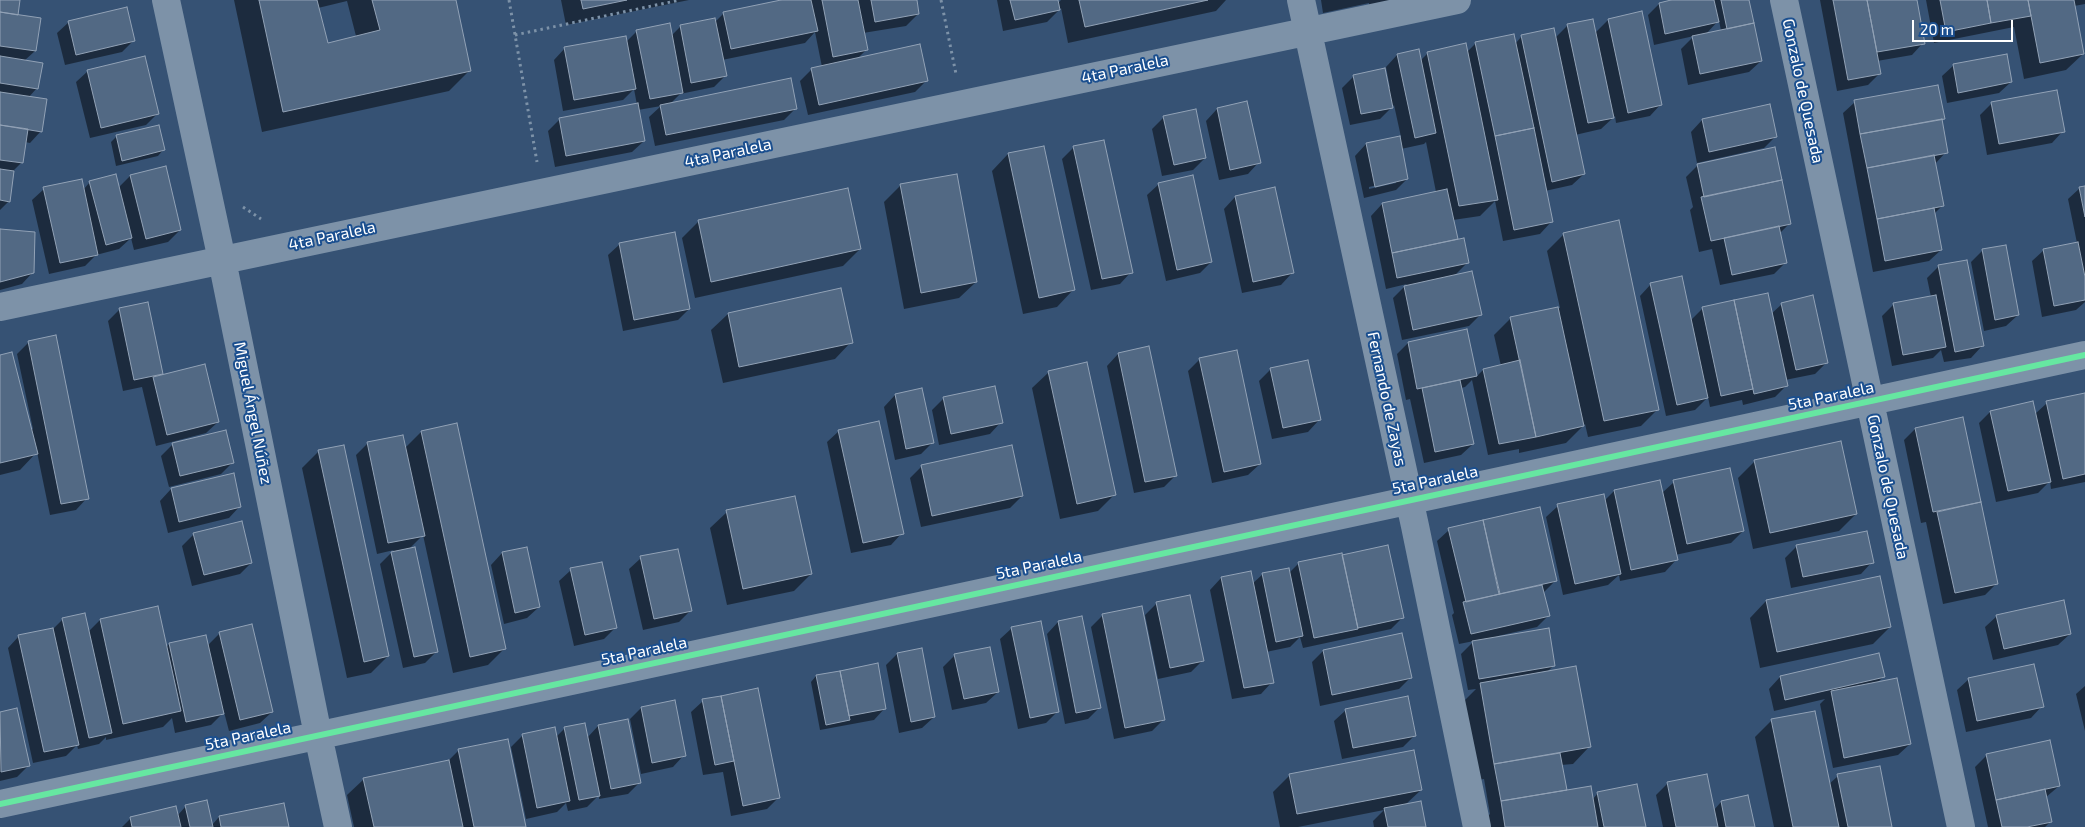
<!DOCTYPE html>
<meta charset="utf-8">
<style>
body{margin:0}
#map{position:relative;width:2085px;height:827px;overflow:hidden;background:#365274;font-family:"Exo 2",sans-serif}
canvas{display:block}
.scale{position:absolute;left:1912px;top:20px;width:101px;height:22px;box-sizing:border-box;border:2px solid #fff;border-top:0;padding-left:6px;font-size:15px;line-height:18px;white-space:nowrap;color:#fff;-webkit-text-stroke:4px #1b4f8f;paint-order:stroke}
</style>
<div id="map">
<canvas width="2085" height="827"></canvas>
<div class="scale">20 m</div>
</div>
<script>
const ctx = document.querySelector('canvas').getContext('2d');
ctx.lineJoin = 'round';
function paint(path, color) {
  ctx.fillStyle = color;
  ctx.fill(path, 'evenodd');
}
function shape(rows) {
  const path = new Path2D();
  for (const r of rows) {
    path.moveTo(r[0], r[1]);
    for (let i = 2; i < r.length; i += 2) path.lineTo(r[i], r[i + 1]);
  }
  return path;
}
function stroke(path, color, width, dash) {
  ctx.strokeStyle = color;
  ctx.lineWidth = width;
  ctx.lineCap = dash ? 'butt' : 'round';
  ctx.setLineDash(dash || []);
  ctx.stroke(path);
}
function label(font, color, halo, rows, align = 'center') {
  ctx.font = font + ' "Exo 2",sans-serif';
  ctx.lineWidth = 4;
  ctx.setLineDash([]);
  ctx.textBaseline = 'middle';
  ctx.strokeStyle = halo;
  ctx.fillStyle = color;
  for (const [text, x, y, turn = 0] of rows) {
    ctx.save();
    ctx.translate(x, y);
    ctx.rotate((+turn || 0) * Math.PI / 180);
    ctx.textAlign = isNaN(turn) ? turn : align;
    if (halo) ctx.strokeText(text, 0, 0);
    ctx.fillText(text, 0, 0);
    ctx.restore();
  }
}
const shadow = shape([
 [0,0,19,0,16,16,35,51,24,61,37,88,28,98,41,131,30,143,25,142,22,162,13,171,9,201,0,210],
 [234,0,454,0,470,70,449,91,262,132],
 [347,1,356,36,327,44,318,8],
 [561,0,689,0,566,25],
 [787,0,915,0,918,14,906,26,863,33,866,50,857,59,927,80,915,92,808,115,800,81,811,70,822,67,815,32,805,43,722,60,725,76,714,87,680,94,670,104,795,109,784,120,655,146,649,117,661,106,638,110,644,141,632,152,555,167,548,131,560,119,637,105,634,89,623,100,563,111,554,60,565,48,626,42,637,31,671,36,681,26,715,22,724,13],
 [997,0,1056,0,1057,4,1061,0,1226,0,1216,11,1068,43,1061,8,1047,22,1003,31],
 [1321,0,1399,0,1369,6,1369,3,1323,13],
 [1677,0,1748,0,1761,61,1749,72,1688,85,1681,49,1694,36,1654,45,1648,15,1659,4],
 [1719,20,1721,31,1705,35],
 [1820,0,1915,0,1923,43,1912,55,1877,61,1879,74,1868,85,1837,91],
 [1926,0,2085,0,2085,4,2074,6,2083,54,2066,70,2024,79,2014,27,1934,43],
 [1592,20,1595,33,1608,20,1661,104,1650,116,1616,123,1615,116,1601,129,1575,135,1584,174,1572,185,1545,191,1551,222,1540,234,1503,241,1495,201,1480,216,1453,220,1457,241,1468,262,1454,276,1480,315,1469,326,1402,340,1393,298,1407,284,1386,289,1371,216,1382,204,1436,192,1426,142,1424,144,1401,149,1407,179,1396,190,1364,198,1355,156,1366,144,1401,137,1394,105,1380,119,1350,125,1342,88,1354,76,1390,88,1386,67,1397,55,1420,61,1428,53,1466,53,1476,43,1515,44,1522,36,1555,38,1567,26],
 [1396,181,1396,183,1369,189,1369,187],
 [69,22,134,40,122,52,65,65,57,33],
 [1954,65,2011,82,1999,93,1947,103,1942,76],
 [88,71,158,113,146,125,90,138,76,82],
 [1855,102,1944,118,1941,121,1946,152,1935,164,1942,206,1934,214,1941,250,1929,261,1873,272,1843,113],
 [1992,103,2063,131,2052,143,1987,155,1980,115],
 [1769,106,1776,136,1764,148,1697,163,1691,132,1702,120],
 [1217,109,1259,162,1248,174,1219,180,1206,121],
 [1164,117,1205,158,1193,170,1162,176,1152,129],
 [116,137,163,150,158,156,116,166,111,142],
 [1043,147,1073,290,1057,307,1023,314,992,171,1008,154],
 [1074,147,1131,272,1120,284,1091,290,1062,159],
 [1698,165,1790,223,1779,234,1786,262,1774,274,1720,285,1712,249,1699,252,1690,210,1693,207,1686,177],
 [130,176,180,230,168,242,134,250,131,238,119,249,96,255,85,266,49,274,32,200,44,189,83,190,90,182,118,188],
 [1159,184,1211,262,1200,273,1166,281,1147,195],
 [901,185,976,282,959,298,904,309,884,202],
 [2085,187,2085,302,2076,310,2042,317,2032,261,2044,250,2077,243,2068,199,2080,188],
 [847,189,860,249,843,266,695,298,682,238,698,222],
 [1235,197,1292,273,1281,285,1242,293,1224,209],
 [0,231,33,272,22,284,0,290],
 [1564,234,1658,409,1641,426,1588,437,1585,424,1566,443,1519,453,1519,449,1488,455,1472,380,1465,387,1461,388,1473,444,1461,455,1424,463,1410,399,1406,400,1397,354,1408,343,1466,330,1476,377,1483,370,1501,366,1494,335,1511,318,1560,308,1547,251],
 [620,244,689,309,678,320,623,331,608,255],
 [1983,250,2018,315,2006,326,1984,331,1971,262],
 [1939,266,1982,346,1971,358,1944,362,1941,350,1933,358,1892,366,1882,316,1894,304,1931,297,1927,278],
 [1651,284,1690,321,1703,308,1771,314,1782,304,1826,363,1815,374,1785,380,1786,386,1775,397,1743,405,1742,400,1710,407,1708,397,1695,410,1666,416,1640,296],
 [840,289,851,342,835,359,723,383,711,330,728,314],
 [147,304,162,376,218,422,206,433,156,446,142,387,123,391,108,321,120,309],
 [29,342,87,498,76,510,50,515,37,452,20,470,0,475,0,356,31,430,33,429,17,354],
 [1148,347,1176,475,1164,487,1134,493,1107,366,1118,354],
 [1199,360,1260,464,1248,475,1212,483,1188,371],
 [1271,369,1319,420,1308,432,1272,439,1259,381],
 [1049,372,1114,495,1098,511,1060,519,1032,388],
 [2085,394,2085,482,2051,489,2050,481,2038,493,1996,502,1979,423,1990,412,2035,414,2047,403],
 [895,395,932,443,921,454,895,460,884,407],
 [944,398,1001,422,990,434,939,445,932,410],
 [1962,419,1997,583,1985,595,1943,604,1926,522,1921,523,1904,440,1915,429],
 [839,431,902,533,891,545,851,553,827,442],
 [421,432,504,649,488,665,453,673,423,535,409,549,436,652,425,663,403,668,380,564,394,550,377,554,356,455,367,444,402,436,404,449],
 [173,444,233,462,221,474,169,487,161,456],
 [319,451,388,656,371,673,347,678,302,468],
 [1755,461,1856,514,1839,531,1753,549,1738,478],
 [922,466,1022,496,1010,508,921,527,910,478],
 [1674,482,1743,531,1731,543,1675,555,1676,560,1665,572,1620,581,1619,575,1608,585,1563,595,1546,517,1558,506,1604,501,1614,491,1662,493],
 [171,489,240,506,229,518,168,533,160,501],
 [727,512,811,574,794,591,727,605,710,528],
 [1449,530,1555,581,1543,593,1548,616,1537,627,1498,636,1499,638,1554,665,1547,672,1589,747,1573,764,1561,765,1566,791,1592,800,1598,793,1644,827,1486,827,1485,819,1490,814,1484,779,1478,780,1464,701,1476,689,1468,690,1461,654,1474,641,1459,644,1452,615,1454,613,1437,541],
 [194,534,251,563,240,574,192,586,182,546],
 [1796,547,1872,562,1861,574,1791,588,1785,558],
 [502,553,539,607,527,618,504,624,491,565],
 [1341,557,1403,617,1391,629,1303,648,1300,637,1290,647,1266,652,1272,682,1261,694,1232,699,1210,590,1221,578,1252,584,1263,574,1289,573,1299,563],
 [641,558,691,610,679,622,643,630,629,569],
 [571,570,615,628,604,639,574,646,559,581],
 [1879,577,1890,627,1873,644,1760,668,1750,618,1766,601],
 [1157,603,1202,661,1191,672,1158,679,1145,615],
 [157,608,166,648,169,644,205,636,207,646,220,633,272,712,260,723,229,731,224,712,211,725,175,733,172,718,163,727,106,740,106,737,99,744,78,749,77,745,66,756,33,763,8,648,19,636,53,629,63,619,88,632,100,620],
 [1103,615,1164,719,1152,731,1114,739,1091,627],
 [1997,616,2070,634,2058,645,1993,660,1985,627],
 [1081,618,1099,708,1088,719,1065,724,1047,634,1058,622],
 [1012,628,1057,712,1046,723,1018,729,1000,639],
 [1401,634,1410,678,1399,689,1320,706,1312,662,1323,651],
 [897,654,934,717,922,728,899,733,886,665],
 [955,655,998,692,986,703,952,710,943,667],
 [877,665,885,708,874,720,820,730,811,682,816,676],
 [1780,677,1883,677,1877,683,1910,744,1898,755,1833,768,1820,704,1825,699,1774,711,1769,689],
 [1969,679,2042,706,2031,718,1966,732,1957,690],
 [2085,686,2085,731,2076,694],
 [703,701,779,797,767,809,731,816,723,772,703,775,691,712],
 [641,708,684,755,673,767,641,774,630,719],
 [16,710,29,765,17,777,0,781,0,713],
 [1346,710,1415,735,1403,747,1342,759,1334,721],
 [1772,720,1829,784,1838,776,1891,827,1774,827,1755,737],
 [598,726,640,782,628,794,599,799,599,795,587,807,568,811,566,803,557,812,526,819,511,747,523,735,556,737,565,728,587,738],
 [459,750,525,827,354,827,347,795,364,779,447,762],
 [1987,755,2059,786,2045,798,2051,821,2045,827,1988,827,1975,767],
 [1290,775,1421,790,1405,805,1425,827,1374,827,1373,821,1384,810,1298,827,1280,827,1273,792],
 [1668,783,1713,811,1721,802,1747,797,1753,827,1663,827,1656,795],
 [283,804,287,827,122,827,131,818,177,816,186,806,212,825,219,817]
]);
const building = shape([
 [0,0,20,0,18,15,0,12,0,0],
 [259,0,317,0,328,43,380,30,372,0,456,0,471,71,283,112,259,0],
 [581,0,627,0,583,9,581,0],
 [781,0,811,0,818,31,731,49,723,12,781,0],
 [822,0,858,0,868,50,833,57,822,0],
 [871,0,917,0,919,14,875,22,871,0],
 [1010,0,1058,0,1060,10,1015,20,1010,0],
 [1079,0,1208,0,1085,27,1079,0],
 [1671,0,1714,0,1719,22,1665,34,1659,3,1671,0],
 [1721,0,1749,0,1754,23,1727,29,1721,0],
 [1833,0,1867,0,1881,74,1848,80,1833,0],
 [1867,0,1917,0,1925,44,1877,52,1867,0],
 [1940,0,1987,0,1991,23,1946,32,1940,0],
 [1987,0,2028,0,2031,16,1991,23,1987,0],
 [2028,0,2074,0,2084,54,2040,63,2028,0],
 [127,7,135,41,76,55,68,21,127,7],
 [1642,11,1662,105,1628,113,1608,19,1642,11],
 [0,12,41,18,36,51,0,46,0,12],
 [715,18,727,76,691,83,680,25,715,18],
 [1593,19,1614,118,1588,123,1567,24,1593,19],
 [670,23,683,93,650,99,636,30,670,23],
 [1754,23,1762,61,1700,74,1692,36,1754,23],
 [1554,28,1585,174,1552,182,1521,35,1554,28],
 [1514,34,1534,128,1495,136,1475,42,1514,34],
 [626,36,636,89,574,100,564,47,626,36],
 [1466,43,1498,200,1459,206,1427,52,1466,43],
 [920,44,928,81,819,105,811,68,920,44],
 [1419,49,1436,133,1415,138,1397,54,1419,49],
 [2007,54,2012,82,1958,93,1953,64,2007,54],
 [0,56,43,63,38,89,0,83,0,56],
 [145,56,159,114,101,128,87,70,145,56],
 [1385,68,1393,108,1361,114,1353,75,1385,68],
 [791,78,797,109,666,135,660,105,791,78],
 [1938,85,1945,119,1860,134,1854,100,1938,85],
 [2057,90,2065,132,1999,144,1991,102,2057,90],
 [0,92,47,99,42,132,0,125,0,92],
 [1247,101,1261,163,1230,170,1217,108,1247,101],
 [638,103,645,141,566,156,559,118,638,103],
 [1770,104,1777,137,1709,152,1702,119,1770,104],
 [1196,109,1206,158,1174,165,1163,116,1196,109],
 [1942,119,1948,153,1867,168,1860,134,1942,119],
 [0,125,28,129,23,163,0,160,0,125],
 [159,125,165,150,122,161,116,135,159,125],
 [1534,128,1553,222,1514,230,1495,136,1534,128],
 [1400,136,1408,179,1375,187,1366,143,1400,136],
 [1104,140,1133,273,1102,279,1073,146,1104,140],
 [1044,146,1075,290,1039,298,1008,153,1044,146],
 [1775,147,1782,180,1704,197,1697,164,1775,147],
 [1934,155,1944,206,1877,219,1867,168,1934,155],
 [166,166,181,230,146,239,130,175,166,166],
 [0,169,14,171,10,202,0,200,0,169],
 [116,174,132,238,106,245,89,181,116,174],
 [957,174,977,282,921,293,900,184,957,174],
 [1193,175,1212,262,1177,270,1158,183,1193,175],
 [82,179,98,255,60,263,43,187,82,179],
 [1782,180,1791,224,1711,241,1701,197,1782,180],
 [2085,186,2085,217,2079,187,2085,186],
 [1275,187,1294,273,1253,282,1235,196,1275,187],
 [848,188,861,249,711,282,698,220,848,188],
 [1447,189,1458,239,1392,253,1382,203,1447,189],
 [1934,208,1942,250,1885,261,1877,219,1934,208],
 [1619,220,1659,410,1604,421,1563,233,1619,220],
 [1779,226,1787,263,1732,275,1724,238,1779,226],
 [0,229,35,232,34,273,0,282,0,229],
 [675,232,690,309,634,320,619,243,675,232],
 [1464,238,1469,263,1397,278,1392,253,1464,238],
 [2078,242,2085,277,2085,300,2054,306,2043,249,2078,242],
 [2006,245,2019,315,1995,320,1982,249,2006,245],
 [1967,260,1984,346,1955,352,1938,265,1967,260],
 [1472,271,1482,315,1413,330,1404,286,1472,271],
 [1682,276,1708,398,1677,405,1650,283,1682,276],
 [841,288,853,343,739,367,728,313,841,288],
 [1768,293,1788,386,1754,394,1734,300,1768,293],
 [1813,295,1828,363,1796,370,1781,303,1813,295],
 [1936,295,1946,347,1903,355,1893,303,1936,295],
 [1734,300,1753,389,1721,396,1702,307,1734,300],
 [148,302,163,374,134,380,119,308,148,302],
 [1558,307,1584,426,1536,437,1510,317,1558,307],
 [1467,329,1477,376,1417,389,1408,342,1467,329],
 [56,335,89,499,61,504,28,341,56,335],
 [1149,346,1177,476,1145,482,1118,353,1149,346],
 [1237,350,1261,464,1224,472,1199,358,1237,350],
 [12,352,38,454,0,463,0,355,12,352],
 [1308,360,1321,420,1283,428,1270,368,1308,360],
 [1520,360,1536,437,1499,444,1483,369,1520,360],
 [1087,362,1116,495,1077,504,1048,371,1087,362],
 [205,364,219,422,167,435,153,377,205,364],
 [1460,380,1474,444,1435,452,1422,388,1460,380],
 [995,386,1003,423,951,434,943,397,995,386],
 [922,388,934,443,906,449,895,394,922,388],
 [2085,393,2085,474,2063,479,2046,401,2085,393],
 [2033,401,2051,482,2008,491,1990,411,2033,401],
 [1963,417,1981,502,1933,512,1915,428,1963,417],
 [879,421,904,534,863,543,838,430,879,421],
 [457,423,506,649,470,657,421,431,457,423],
 [226,430,234,463,180,476,172,443,226,430],
 [403,435,425,536,388,543,367,442,403,435],
 [1841,441,1857,514,1770,533,1754,460,1841,441],
 [344,445,389,656,364,662,318,450,344,445],
 [1012,445,1023,496,932,516,921,465,1012,445],
 [1730,468,1744,531,1687,544,1673,480,1730,468],
 [234,473,241,507,179,522,171,488,234,473],
 [1660,480,1678,560,1631,570,1614,490,1660,480],
 [1604,494,1621,574,1575,584,1557,504,1604,494],
 [795,496,812,574,743,589,726,510,795,496],
 [1981,502,1998,584,1955,593,1937,512,1981,502],
 [1540,507,1557,581,1499,594,1483,520,1540,507],
 [1483,520,1500,594,1466,602,1448,528,1483,520],
 [242,521,252,563,204,575,193,533,242,521],
 [1867,531,1874,563,1803,577,1796,545,1867,531],
 [1388,545,1404,618,1358,628,1342,555,1388,545],
 [415,547,438,652,414,657,391,552,415,547],
 [527,547,540,607,515,613,502,552,527,547],
 [678,549,692,611,654,619,640,556,678,549],
 [1342,553,1358,629,1314,638,1298,562,1342,553],
 [602,562,617,628,585,635,570,568,602,562],
 [1289,568,1303,636,1276,642,1262,573,1289,568],
 [1251,571,1274,683,1244,688,1221,577,1251,571],
 [1880,576,1891,627,1777,652,1766,600,1880,576],
 [1542,585,1550,616,1471,634,1463,602,1542,585],
 [1190,595,1204,661,1170,668,1156,602,1190,595],
 [2064,600,2071,634,2004,649,1996,615,2064,600],
 [158,606,181,711,123,724,100,619,158,606],
 [1142,606,1165,720,1125,728,1102,614,1142,606],
 [85,613,112,733,89,738,62,618,85,613],
 [1082,616,1101,708,1076,713,1058,621,1082,616],
 [1041,621,1059,712,1030,718,1011,627,1041,621],
 [252,624,273,712,240,720,219,632,252,624],
 [53,628,79,745,44,752,18,635,53,628],
 [1549,628,1555,666,1479,679,1472,641,1549,628],
 [1402,633,1412,678,1332,695,1323,650,1402,633],
 [206,635,224,714,186,722,169,643,206,635],
 [990,647,999,692,964,699,954,654,990,647],
 [922,648,935,717,911,722,897,653,922,648],
 [1879,653,1885,677,1785,700,1780,676,1879,653],
 [878,663,886,709,849,716,840,671,878,663],
 [2034,664,2044,707,1977,721,1968,678,2034,664],
 [1576,666,1591,747,1494,764,1480,683,1576,666],
 [840,671,850,720,826,725,816,675,840,671],
 [1897,678,1911,744,1844,758,1831,691,1897,678],
 [758,688,780,798,743,806,721,696,758,688],
 [721,696,734,761,715,765,702,699,721,696],
 [1408,696,1416,736,1353,748,1345,709,1408,696],
 [675,700,686,756,652,763,641,707,675,700],
 [17,708,30,766,1,772,0,712,17,708],
 [1815,711,1839,827,1793,827,1771,719,1815,711],
 [628,719,641,783,611,789,598,725,628,719],
 [585,723,600,796,579,800,564,727,585,723],
 [555,727,570,801,537,808,522,734,555,727],
 [508,739,526,827,474,827,458,749,508,739],
 [2050,740,2060,786,1996,800,1986,754,2050,740],
 [1414,750,1422,790,1297,814,1289,774,1414,750],
 [1560,753,1567,790,1501,801,1494,764,1560,753],
 [449,760,463,827,374,827,363,778,449,760],
 [1880,766,1892,827,1848,827,1837,774,1880,766],
 [1707,774,1718,827,1676,827,1667,782,1707,774],
 [1637,784,1646,827,1604,827,1597,792,1637,784],
 [1591,786,1598,827,1505,827,1501,801,1591,786],
 [2045,789,2052,822,2027,827,2002,827,1996,800,2045,789],
 [1748,795,1755,827,1726,827,1721,801,1748,795],
 [207,800,213,827,190,827,185,805,207,800],
 [1421,801,1426,827,1388,827,1384,808,1421,801],
 [284,803,289,827,221,827,219,816,284,803],
 [176,806,181,827,132,827,130,817,176,806]
]);
const path = shape([
 [509,0,537,162],
 [941,0,956,74],
 [515,35,680,0],
 [243,207,261,219]
]);
const street = shape([
 [166,0,222,260,318,735,338,827],
 [1301,0,1415,526,1477,827],
 [1784,0,1961,827],
 [0,307,1457,0],
 [0,804,2085,355]
]);
const cycleway = shape([
 [0,804,2085,355]
]);
const streetNames = [
 ["4ta Paralela",1125,69,-12],
 ["Gonzalo de Quesada",1803,91,78],
 ["4ta Paralela",728,153,-12],
 ["4ta Paralela",332,236,-12],
 ["5ta Paralela",1831,396,-12],
 ["Fernando de Zayas",1387,399,78],
 ["Miguel Ángel Núñez",253,413,79],
 ["5ta Paralela",1435,480,-12],
 ["Gonzalo de Quesada",1888,487,78],
 ["5ta Paralela",1039,565,-12],
 ["5ta Paralela",644,651,-12],
 ["5ta Paralela",248,736,-12]
];
paint(shadow, '#0007');
paint(building, '#526984');
stroke(building, '#92a2b6', 1);
stroke(path, '#7d92a8', 3, [2.5, 4]);
stroke(street, '#7d92a8', 28);
stroke(cycleway, '#66e7a1', 6);
label('16px', '#fff', '#1b4f8f', streetNames);
</script>
